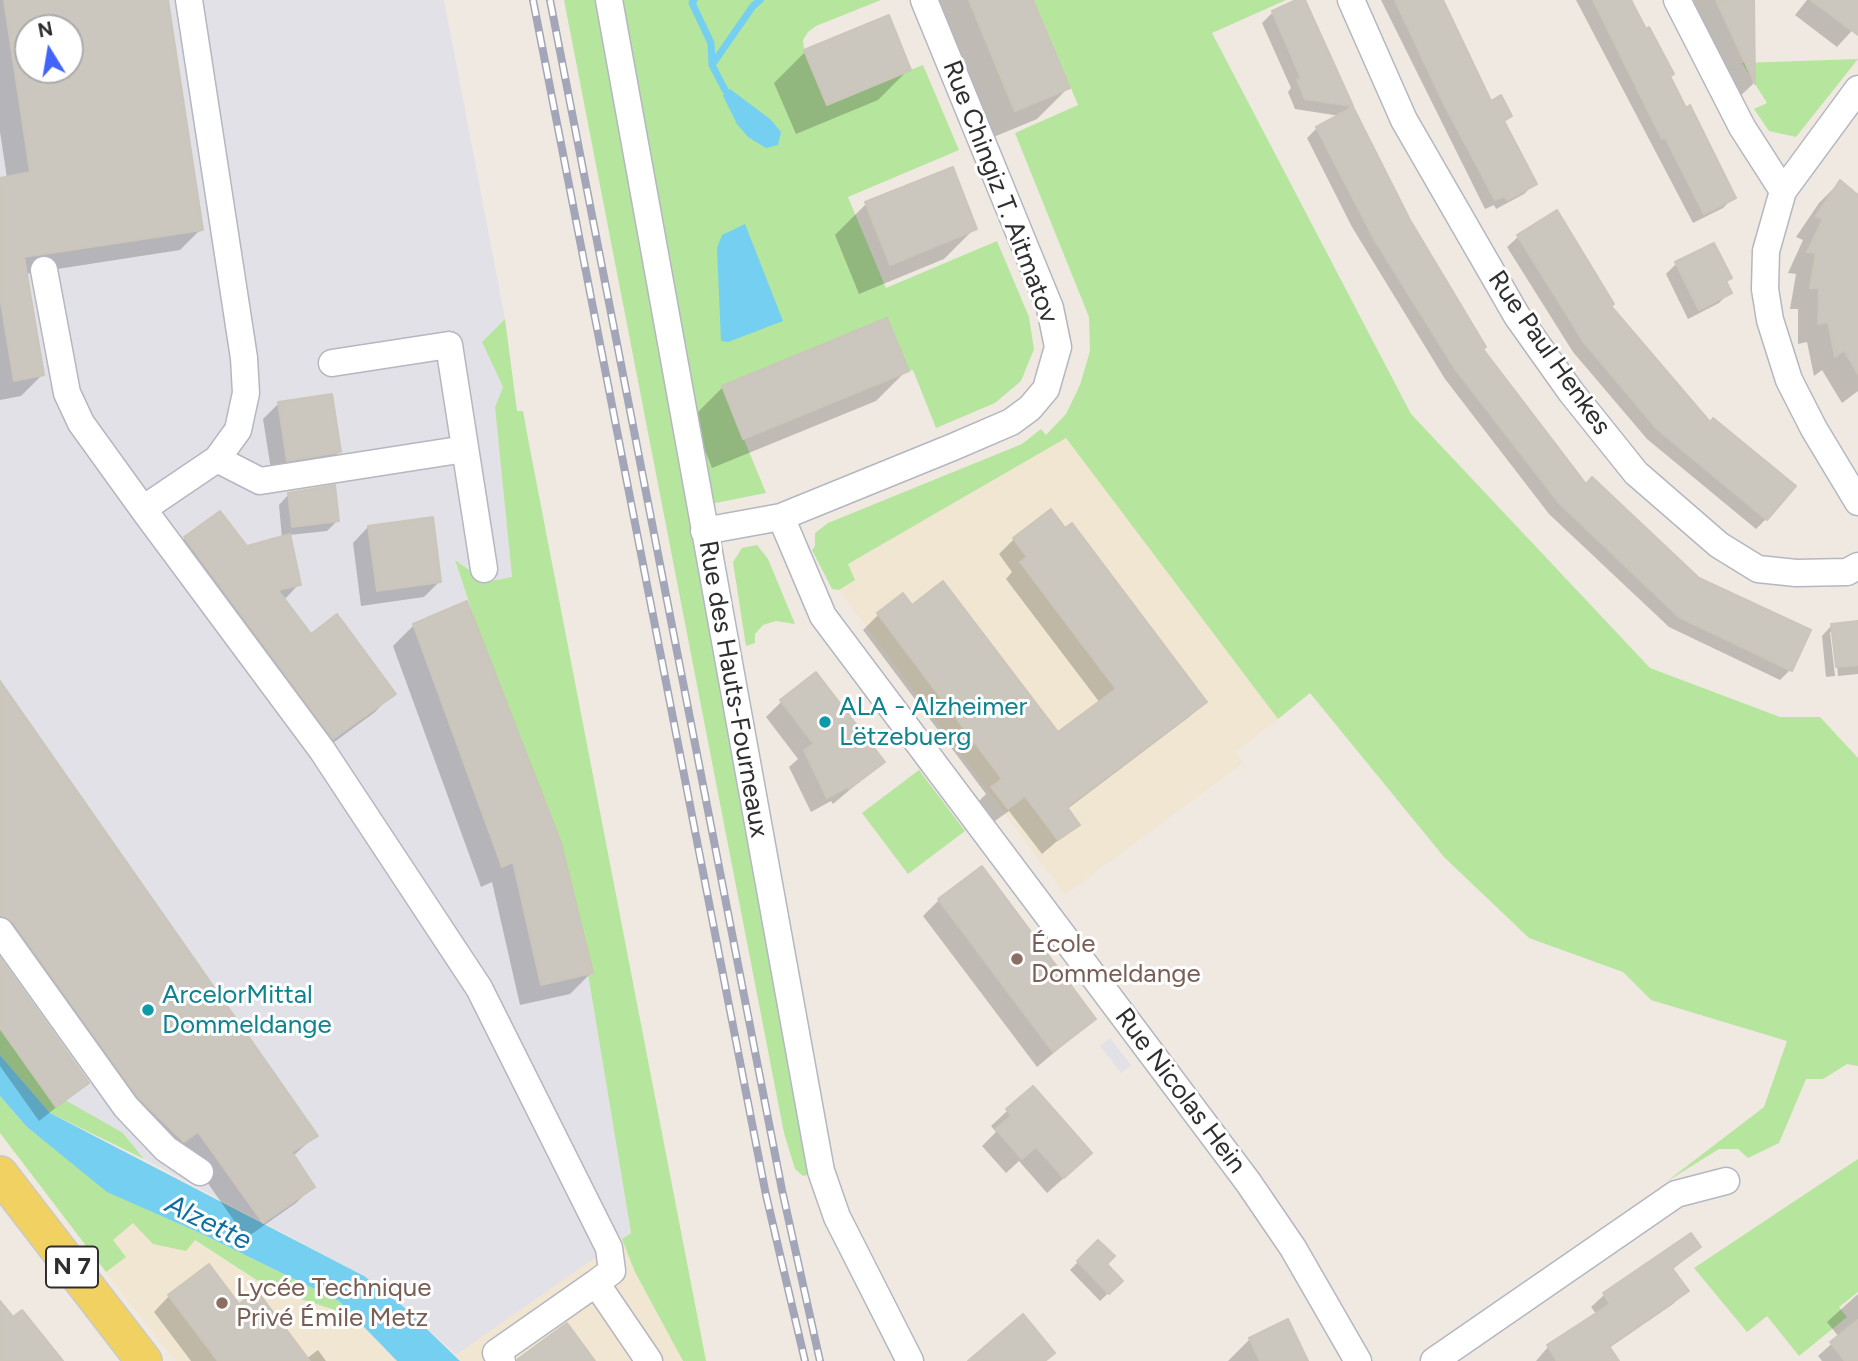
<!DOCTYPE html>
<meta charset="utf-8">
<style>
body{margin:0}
#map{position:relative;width:1858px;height:1361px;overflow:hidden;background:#efe9e1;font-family:Figtree,sans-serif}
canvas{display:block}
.north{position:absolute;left:14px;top:14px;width:70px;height:70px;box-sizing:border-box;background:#fff;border:2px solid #ababab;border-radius:50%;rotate:349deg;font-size:19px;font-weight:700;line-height:28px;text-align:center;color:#2e2e2e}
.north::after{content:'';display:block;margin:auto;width:24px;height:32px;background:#4264fb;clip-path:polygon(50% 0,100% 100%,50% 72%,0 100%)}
</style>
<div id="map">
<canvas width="1858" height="1361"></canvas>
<div class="north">N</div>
</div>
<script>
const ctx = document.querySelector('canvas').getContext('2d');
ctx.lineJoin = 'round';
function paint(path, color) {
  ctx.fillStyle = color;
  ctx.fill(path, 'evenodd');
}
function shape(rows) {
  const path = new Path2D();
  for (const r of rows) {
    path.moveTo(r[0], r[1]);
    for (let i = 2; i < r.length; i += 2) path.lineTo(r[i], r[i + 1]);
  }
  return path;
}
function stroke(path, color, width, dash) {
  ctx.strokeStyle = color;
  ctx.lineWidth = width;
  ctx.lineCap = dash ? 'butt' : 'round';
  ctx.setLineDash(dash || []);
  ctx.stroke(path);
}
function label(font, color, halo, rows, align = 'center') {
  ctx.font = font + ' Figtree,sans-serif';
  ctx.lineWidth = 6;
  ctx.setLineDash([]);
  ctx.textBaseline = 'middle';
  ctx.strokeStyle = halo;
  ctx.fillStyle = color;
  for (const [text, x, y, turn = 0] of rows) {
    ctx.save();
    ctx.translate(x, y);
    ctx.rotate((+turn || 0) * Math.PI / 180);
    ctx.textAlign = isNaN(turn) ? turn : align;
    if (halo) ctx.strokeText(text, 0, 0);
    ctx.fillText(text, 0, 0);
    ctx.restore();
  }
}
const industrial = shape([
 [0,0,444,0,505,319,482,342,503,387,495,407,512,577,486,582,455,561,593,973,588,975,631,1233,456,1355,405,1308,364,1276,144,1159,123,1133,56,1107,0,1028],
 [28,28,70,28,70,70,28,70],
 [1110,1038,1131,1065,1121,1073,1100,1046]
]);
const education = shape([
 [1066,438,1278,719,1236,752,1243,763,1065,895,839,590,855,580,848,564],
 [133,1223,194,1240,272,1290,354,1316,397,1361,175,1361,106,1272,126,1257,113,1240],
 [622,1239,635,1272,683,1361,460,1361,456,1355]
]);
const green = shape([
 [564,0,881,0,816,26,808,32,803,40,804,50,827,104,923,65,959,150,848,197,886,288,997,241,1029,317,1034,349,1021,381,995,403,936,428,913,370,909,371,887,318,722,386,766,493,700,506,821,1171,803,1176,795,1169,784,1133],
 [1034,0,1286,0,1212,33,1411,414,1650,668,1780,717,1820,717,1858,758,1858,1066,1847,1064,1823,1079,1806,1079,1779,1143,1748,1158,1738,1149,1719,1149,1666,1182,1764,1107,1787,1041,1651,1000,1623,972,1529,938,1444,857,1310,693,1278,719,1066,438,848,564,855,580,839,590,832,589,812,550,815,546,815,533,828,523,1022,444,1041,429,1046,435,1066,414,1080,385,1090,351,1089,317,1015,133,1078,105],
 [1858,59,1796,137,1769,131,1754,109,1767,103,1742,63],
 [505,319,517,411,523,411,529,444,706,1361,683,1361,635,1272,622,1239,631,1233,588,974,592,973,455,560,486,582,512,577,495,407,503,387,482,342],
 [757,545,768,559,795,624,776,621,763,625,755,634,755,643,746,646,733,562,742,548],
 [919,770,965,831,908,874,862,813],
 [0,1028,56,1106,65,1100,123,1133,144,1159,50,1113,0,1055],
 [0,1096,27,1127,107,1191,200,1233,339,1301,354,1316,272,1290,195,1240,186,1251,153,1244,133,1223,113,1240,126,1257,106,1272,0,1133],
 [1858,1159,1858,1292,1839,1307,1847,1317,1799,1356,1767,1316,1747,1332,1694,1268]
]);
const water = shape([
 [730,89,770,119,781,132,778,145,766,148,748,137,737,124,723,96,725,90],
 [745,224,783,321,728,342,721,341,717,248,722,235],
 [0,1055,50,1113,364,1276,405,1308,460,1361,397,1361,339,1301,200,1233,107,1192,27,1127,0,1096]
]);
const shadow = shape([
 [0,0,166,0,201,229,180,250,25,274,42,375,21,396,0,400,0,179,7,178,0,132],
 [28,28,70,28,70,70,28,70],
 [926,0,1032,0,1068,88,1037,119,984,141],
 [1303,0,1351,106,1344,113,1481,350,1586,486,1790,670,1780,680,1669,627,1549,514,1445,379,1352,227,1307,138,1317,128,1340,116,1295,109,1288,92,1291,88,1262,23,1273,12],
 [1381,0,1442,0,1490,103,1510,116,1503,123,1535,183,1524,194,1496,209,1494,205,1485,209],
 [1576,0,1629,0,1734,197,1723,208,1693,223],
 [1693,0,1752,0,1753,84,1738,98],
 [1807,0,1858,0,1858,24,1837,47,1795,15],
 [805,52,909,69,878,100,796,134,774,83],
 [1840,182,1858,197,1858,391,1842,403,1822,370,1814,376,1807,342,1798,344,1798,309,1790,309,1796,274,1788,273,1803,240,1796,237,1819,203],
 [866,204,975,228,944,259,859,294,835,235],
 [1556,213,1609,307,1766,519,1756,529,1647,439,1573,352,1507,247,1518,237],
 [1713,245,1730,292,1719,303,1688,319,1666,274,1676,264],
 [907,370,876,401,712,468,692,418,723,387],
 [279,403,339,452,323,468,272,476,263,419],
 [289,494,337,521,327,531,289,535,299,584,284,600,310,636,393,693,375,712,314,757,166,557,185,538,220,513,246,548,282,538,279,505],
 [368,527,440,581,424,597,361,606,353,543],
 [1014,539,1205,702,1189,717,1066,810,1077,824,1042,854,1009,811,992,823,977,803,986,794,863,630,878,615,912,607,1057,735,1100,703,1006,579,1012,572,999,554],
 [1858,623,1858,674,1838,676,1834,632,1830,632,1835,676,1826,677,1822,636,1832,625],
 [414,625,591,973,570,994,520,1005,492,882,481,887,393,646],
 [0,684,316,1135,293,1156,312,1187,296,1203,246,1238,182,1146,167,1157,0,942],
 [782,701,883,762,833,804,831,801,811,812,789,767,798,759,766,717],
 [939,900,1094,1019,1037,1067,923,916],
 [0,961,87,1083,39,1121,0,1066],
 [1032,1088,1074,1169,1047,1193,1019,1161,1006,1173,982,1146,996,1132,991,1126],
 [1098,1242,1104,1264,1121,1281,1100,1301,1070,1270],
 [1699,1247,1672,1270,1686,1291,1673,1304,1609,1348,1614,1361,1536,1361,1548,1347,1597,1315,1591,1307,1604,1295],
 [1858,1294,1858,1361,1822,1361,1818,1356,1839,1337,1827,1322],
 [169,1296,239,1307,306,1359,318,1350,326,1361,191,1361,154,1312],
 [1250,1339,1306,1361,1228,1361]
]);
const stream = shape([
 [694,0,692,3,711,43,712,65,725,90],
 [712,65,753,6,760,0]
]);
const building = shape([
 [4,0,168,0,203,230,24,257,44,375,14,381,0,297,0,178,30,172,4,0],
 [28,28,70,28,70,70,28,70,28,28],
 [969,0,1033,0,1070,88,1015,111,969,0],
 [1296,0,1305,0,1353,106,1305,99,1297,80,1301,78,1272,11,1296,0],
 [1395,0,1443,0,1491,101,1501,95,1512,116,1504,121,1537,184,1507,200,1504,196,1495,200,1444,104,1395,0],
 [1593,0,1631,0,1646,29,1649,27,1674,74,1670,76,1686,108,1690,105,1736,198,1704,214,1665,137,1662,139,1593,0],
 [1716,0,1754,0,1755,84,1716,0],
 [1811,0,1858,0,1858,35,1811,0],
 [889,15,911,70,827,105,804,50,889,15],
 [1353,107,1410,220,1486,347,1483,349,1586,484,1592,477,1699,578,1811,630,1792,671,1679,617,1559,503,1455,369,1374,239,1316,127,1353,107],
 [953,167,977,229,890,265,865,202,953,167],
 [1840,180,1858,195,1858,374,1844,350,1835,357,1828,322,1818,324,1819,288,1810,288,1816,253,1807,252,1823,219,1816,216,1840,180],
 [1557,210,1614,304,1611,306,1710,422,1713,418,1796,486,1767,520,1657,429,1583,341,1517,235,1557,210],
 [1714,243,1732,278,1726,281,1732,293,1699,310,1675,262,1714,243],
 [887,318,909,371,743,439,722,386,887,318],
 [332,394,341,452,287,461,278,402,332,394],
 [335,485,339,521,292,527,288,493,335,485],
 [1051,509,1065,528,1072,523,1207,702,1067,807,1080,825,1058,840,1025,796,1008,809,991,787,1002,779,877,613,903,593,912,605,943,581,1058,732,1116,689,1020,562,1027,557,1013,538,1051,509],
 [220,511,247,546,290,534,301,585,278,590,311,634,337,614,396,694,333,739,184,537,220,511],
 [433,517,441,582,377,591,368,526,433,517],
 [467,601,561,843,593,973,541,985,513,862,502,867,413,624,467,601],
 [1858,621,1858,665,1836,667,1831,624,1858,621],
 [816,672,885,762,849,789,847,787,827,798,804,750,814,744,780,700,816,672],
 [0,681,318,1136,292,1152,315,1187,263,1223,198,1132,184,1142,138,1097,13,922,0,915,0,681],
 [982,866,1096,1019,1053,1052,938,899,982,866],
 [0,958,89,1083,56,1107,0,1028,0,958],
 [1033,1086,1092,1153,1064,1178,1036,1147,1022,1159,996,1129,1011,1116,1006,1109,1033,1086],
 [1691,1233,1701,1247,1672,1268,1689,1291,1609,1346,1619,1361,1557,1361,1547,1345,1610,1304,1603,1293,1691,1233],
 [1098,1240,1115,1256,1107,1264,1123,1281,1109,1294,1077,1261,1098,1240],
 [209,1264,239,1304,257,1291,310,1361,218,1361,168,1295,209,1264],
 [0,1301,13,1317,22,1310,63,1361,0,1361,0,1301],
 [1023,1314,1055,1353,1045,1361,968,1361,1023,1314],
 [1288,1319,1308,1361,1260,1361,1249,1338,1288,1319],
 [1858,1320,1858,1361,1845,1361,1830,1342,1858,1320],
 [567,1323,595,1361,517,1361,518,1359,567,1323]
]);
const minor = shape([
 [189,0,244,358,246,393,238,430,217,459,143,509,322,750,479,988,609,1248,612,1271,596,1283],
 [609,0,821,1171,837,1217,910,1361],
 [1351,0,1404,120,1517,316,1571,392,1636,473,1719,545,1758,569,1796,573,1847,572,1858,566],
 [1677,0,1742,127,1783,191],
 [1858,89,1783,191,1766,251,1765,289,1770,320,1789,380,1814,429,1858,502],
 [44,270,67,393,81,423,143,509],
 [332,363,449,345,484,569],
 [217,459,260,481,465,449],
 [781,517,823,616,1248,1182,1293,1248,1358,1361],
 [704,531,781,517,953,447,1011,422,1030,408,1046,389,1058,347,1050,308,924,0],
 [0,931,126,1107,166,1149,200,1172],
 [502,1361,496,1353,596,1283,649,1361],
 [1434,1361,1676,1194,1726,1181]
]);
const major = shape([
 [0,1174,144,1361]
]);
const rail = shape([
 [533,0,766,1195,805,1361],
 [550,0,782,1190,820,1361]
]);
const markers = [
 [825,722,7,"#0f9aa8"],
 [1017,959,7,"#8d6e63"],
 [148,1010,7,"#0f9aa8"],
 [222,1303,7,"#8d6e63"]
];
const shields = [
 [72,1267,52]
];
const shieldNames = [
 ["N 7",72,1267]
];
const streetNames = [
 ["Rue Chingiz T. Aitmatov",1000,192,69],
 ["Rue Paul Henkes",1549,353,55],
 ["Rue des Hauts-Fourneaux",733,689,80],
 ["Rue Nicolas Hein",1180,1091,53]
];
const cultureNames = [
 ["ALA - Alzheimer",839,707],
 ["Lëtzebuerg",839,737],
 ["ArcelorMittal",162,995],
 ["Dommeldange",162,1025]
];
const educationNames = [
 ["École",1031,944],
 ["Dommeldange",1031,974],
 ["Lycée Technique",236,1288],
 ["Privé Émile Metz",236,1318]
];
const waterNames = [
 ["Alzette",208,1223,26]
];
paint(industrial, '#e3e1e8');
paint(education, '#f0e6d1');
paint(green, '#b6e59e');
paint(water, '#75cff0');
paint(shadow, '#0003');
stroke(stream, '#75cff0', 7);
paint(building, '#cbc7bf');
stroke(building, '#cbc5ba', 2);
stroke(minor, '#b4b7c1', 29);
stroke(major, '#c9c9c9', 38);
stroke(minor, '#fff', 26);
stroke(major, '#f2d163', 35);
stroke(rail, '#a3a6b8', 8);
stroke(rail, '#fff', 5, [16]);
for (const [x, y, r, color] of markers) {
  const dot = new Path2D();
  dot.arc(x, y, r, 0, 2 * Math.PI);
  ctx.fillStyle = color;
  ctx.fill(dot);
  stroke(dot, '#fff', 2.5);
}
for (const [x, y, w] of shields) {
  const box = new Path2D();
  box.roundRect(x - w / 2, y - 20.5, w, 41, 5);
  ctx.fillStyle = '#fff';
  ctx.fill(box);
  stroke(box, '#2e2e2e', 2);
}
label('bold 24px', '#2e2e2e', null, shieldNames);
label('26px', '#2e2e2e', '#fff', streetNames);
label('26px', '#0d838f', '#fff', cultureNames, 'left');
label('26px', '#785e54', '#fff', educationNames, 'left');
label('italic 28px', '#0d6fa3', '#fff', waterNames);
</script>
